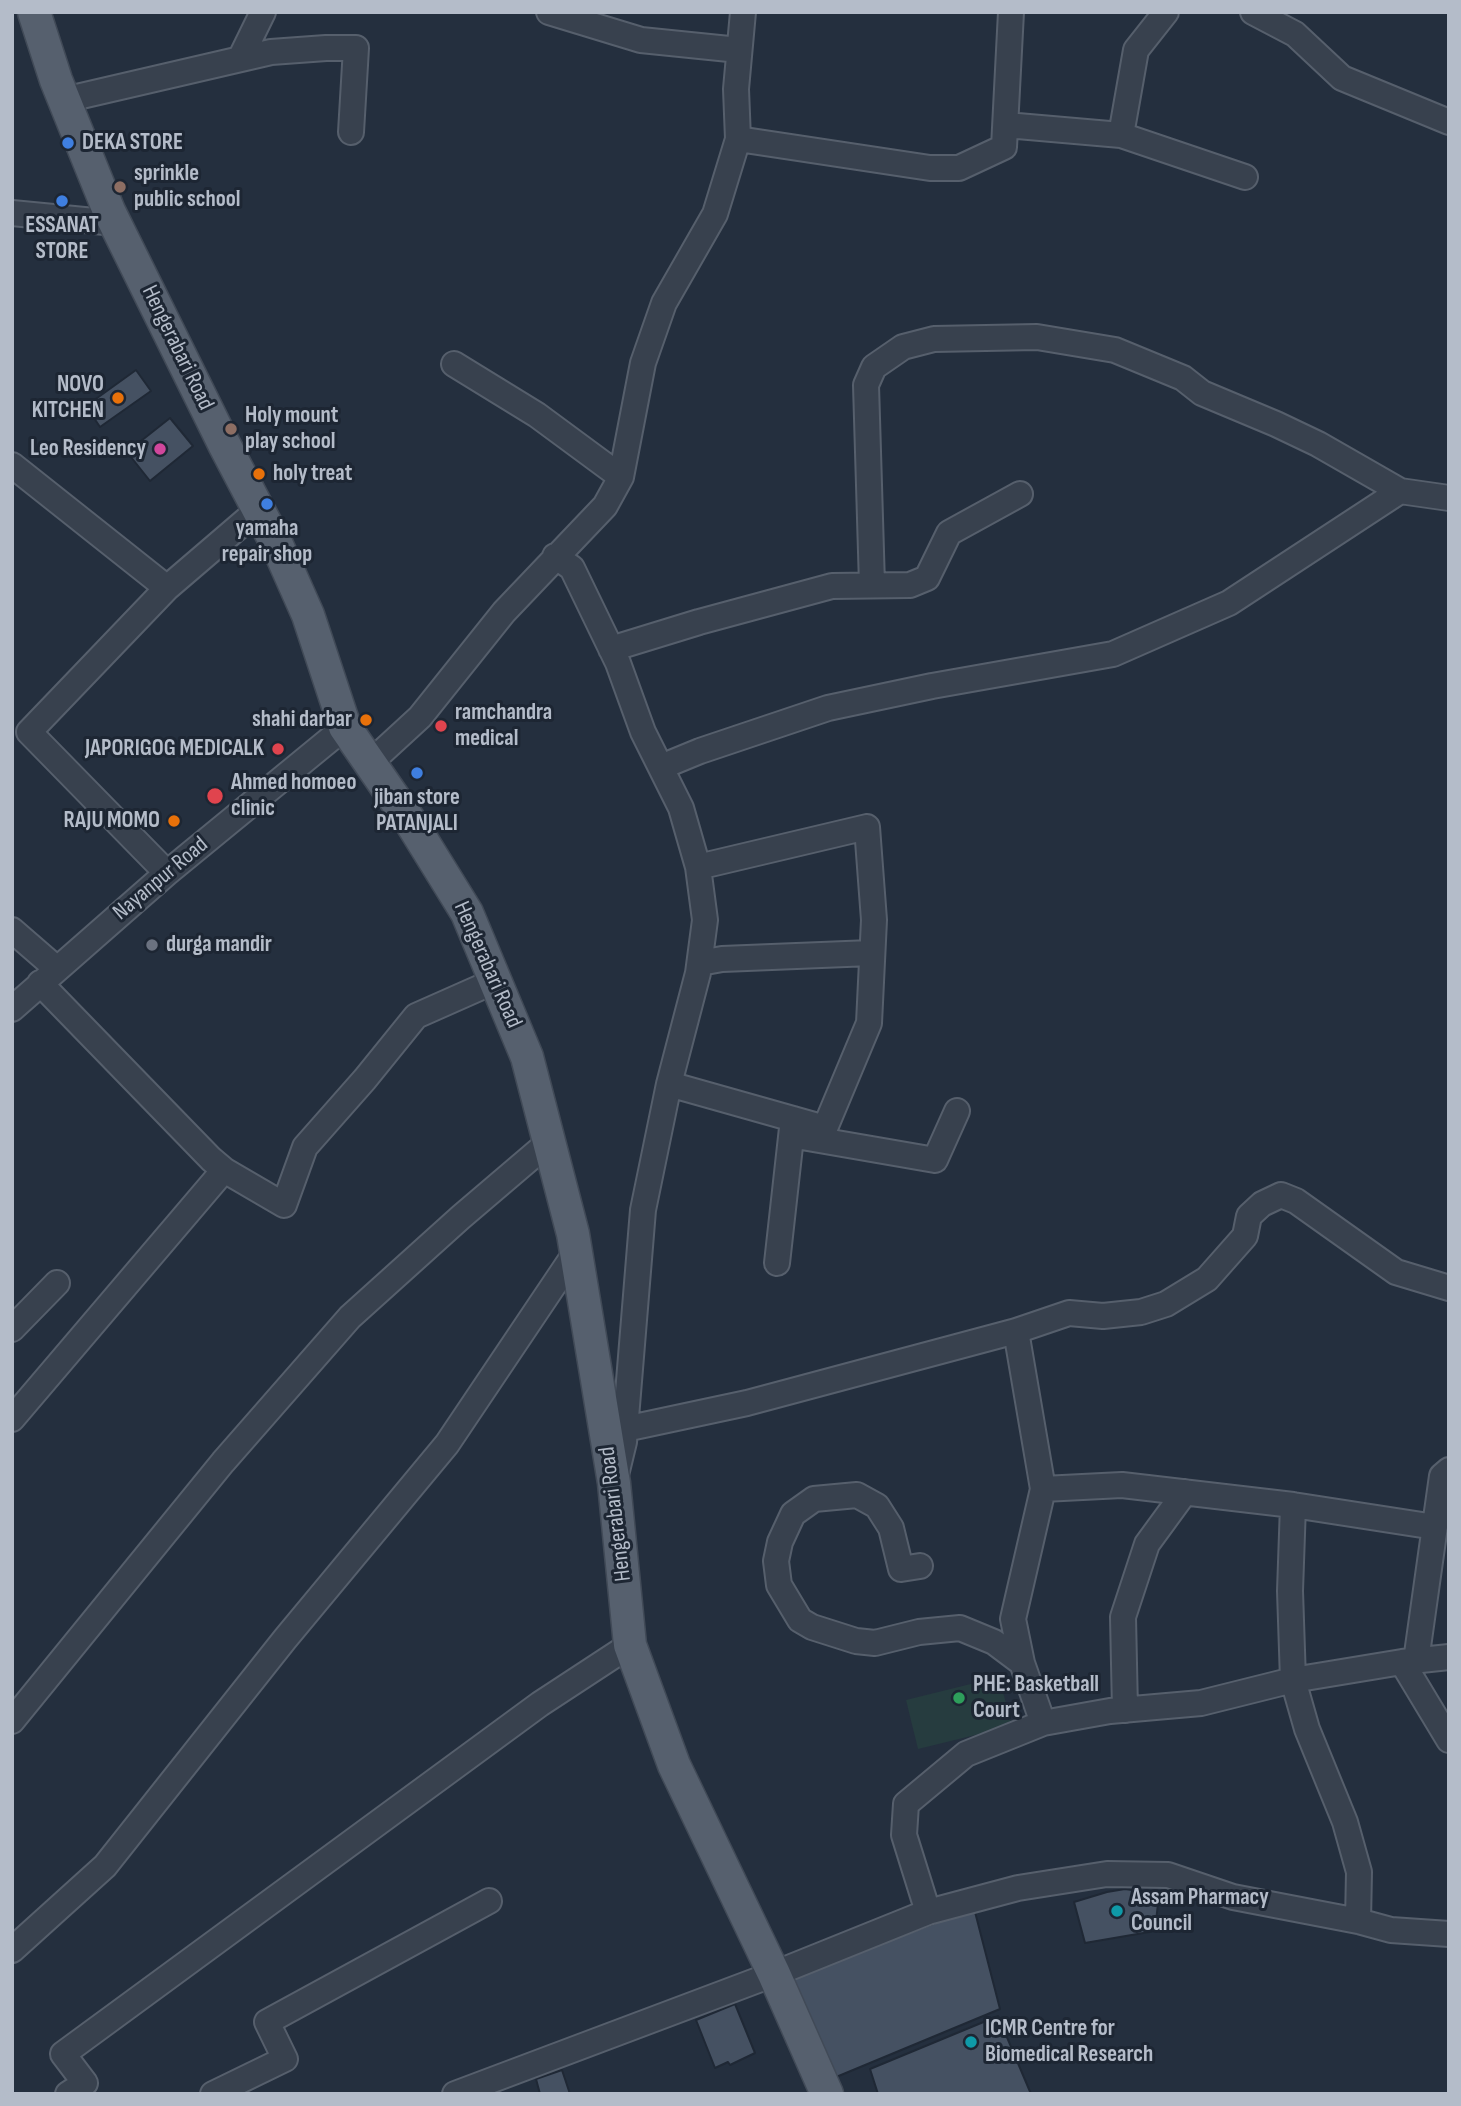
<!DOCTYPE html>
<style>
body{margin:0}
#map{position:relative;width:1461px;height:2106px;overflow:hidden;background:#242f3e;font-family:"Sofia Sans Condensed",sans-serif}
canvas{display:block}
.frame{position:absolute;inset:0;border:14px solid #b4bcc9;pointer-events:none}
</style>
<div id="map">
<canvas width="1461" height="2106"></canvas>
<div class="frame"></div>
</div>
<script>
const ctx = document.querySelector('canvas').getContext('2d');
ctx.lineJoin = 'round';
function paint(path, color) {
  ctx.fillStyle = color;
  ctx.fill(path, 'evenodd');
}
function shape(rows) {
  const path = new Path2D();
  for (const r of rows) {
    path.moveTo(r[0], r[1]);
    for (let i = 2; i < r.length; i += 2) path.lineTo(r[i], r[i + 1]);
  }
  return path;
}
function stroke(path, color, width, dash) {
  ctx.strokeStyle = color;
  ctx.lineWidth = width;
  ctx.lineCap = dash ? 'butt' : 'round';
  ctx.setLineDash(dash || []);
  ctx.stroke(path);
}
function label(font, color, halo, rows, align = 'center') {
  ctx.font = font + ' "Sofia Sans Condensed",sans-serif';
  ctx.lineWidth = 6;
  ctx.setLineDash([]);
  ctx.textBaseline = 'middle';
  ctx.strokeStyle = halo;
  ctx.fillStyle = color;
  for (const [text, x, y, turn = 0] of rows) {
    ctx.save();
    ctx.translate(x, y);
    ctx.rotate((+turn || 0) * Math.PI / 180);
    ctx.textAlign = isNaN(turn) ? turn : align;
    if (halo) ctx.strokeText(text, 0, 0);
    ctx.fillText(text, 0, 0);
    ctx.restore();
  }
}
const green = shape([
 [999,1677,1012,1726,918,1749,906,1700]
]);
const building = shape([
 [136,370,151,391,100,427,86,406,136,370],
 [170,418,193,446,150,481,127,452,170,418],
 [1125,1889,1159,1894,1155,1931,1085,1943,1074,1902,1107,1892,1125,1889],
 [974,1908,1000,2009,829,2080,789,1979,974,1908],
 [735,2004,755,2053,730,2065,728,2062,715,2068,696,2020,735,2004],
 [998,2016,1031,2094,878,2094,870,2069,998,2016],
 [562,2070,570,2094,540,2094,536,2079,562,2070]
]);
const minor = shape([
 [549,12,641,40,739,50],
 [1253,12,1295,34,1342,78,1449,122],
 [240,59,263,12],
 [64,100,271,52,326,48,356,48,351,132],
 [1006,125,1121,135,1245,177],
 [1121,135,1136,50,1166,12],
 [738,139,930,168,959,168,1004,147,1011,12],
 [12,213,115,223],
 [454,364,537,415,621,477],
 [12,465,167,588,29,732,167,873],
 [555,556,572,568,618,663,643,732,681,808,698,867,705,920,698,973,669,1084,643,1210,624,1442,616,1475],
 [872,585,866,385,874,367,903,347,934,339,1037,337,1115,350,1183,378,1202,393,1276,424,1318,444,1400,491],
 [167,588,258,510],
 [611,649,699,622,832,586,910,585,927,578,949,533,1020,494],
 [371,762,420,717,504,612,605,506,621,477,643,363,664,303,715,214,738,139,736,89,743,12],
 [661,767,700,751,828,708,932,686,1113,654,1229,603,1400,491,1449,498],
 [12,930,57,969],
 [700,963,722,959,871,953],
 [40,983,211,1159,224,1170,284,1205,305,1147,365,1079,416,1016,495,981],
 [12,1009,167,873,345,727],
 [669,1084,825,1128,869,1023,874,920,867,827,698,867],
 [802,1137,935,1160,957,1111],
 [777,1263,793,1119],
 [12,1329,57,1283],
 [1016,1331,1043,1489],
 [12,1419,224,1170],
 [625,1429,747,1403,1016,1331,1069,1313,1103,1316,1141,1312,1166,1304,1207,1279,1245,1236,1249,1216,1262,1204,1281,1195,1296,1201,1396,1272,1449,1288],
 [1293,1505,1290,1591,1293,1680,1307,1729,1345,1822,1359,1872,1358,1921],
 [920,1566,901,1569,891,1528,877,1506,857,1495,814,1499,793,1514,780,1542,776,1561,779,1585,800,1620,812,1627,856,1641,875,1643,919,1632,960,1628,994,1642,1022,1663],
 [1416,1661,1442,1476,1449,1470],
 [1402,1662,1449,1740],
 [1125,1710,1123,1617,1147,1544,1185,1492],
 [12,1721,223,1462,350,1317,461,1217,549,1142],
 [1043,1723,1022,1663,1013,1619,1043,1489,1122,1485,1293,1505,1435,1527],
 [928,1912,904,1835,906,1804,966,1754,1043,1723,1110,1711,1201,1703,1293,1680,1402,1662,1449,1657],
 [12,1950,105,1866,285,1639,447,1444,576,1252],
 [68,2094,85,2083,63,2054,540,1704,630,1645],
 [213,2094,285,2059,267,2022,489,1901],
 [455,2094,774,1974,928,1912,1018,1888,1107,1874,1168,1875,1233,1897,1358,1921,1391,1930,1449,1934]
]);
const major = shape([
 [34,12,56,80,109,211,224,444,277,545,308,615,345,727,412,824,467,913,527,1057,573,1234,614,1483,630,1645,674,1765,774,1974,827,2094]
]);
const markers = [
 [68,143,7,"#3f7fe0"],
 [120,187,7,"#8d6e63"],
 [62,201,7,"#3f7fe0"],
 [118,398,7,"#e8710a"],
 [231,429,7,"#8d6e63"],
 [160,449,7,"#d1479c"],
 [259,474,7,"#e8710a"],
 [267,504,7,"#3f7fe0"],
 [366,720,7,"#e8710a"],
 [441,726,7,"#e0444e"],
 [278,749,7,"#e0444e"],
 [417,773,7,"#3f7fe0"],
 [215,796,9,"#e0444e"],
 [174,821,7,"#e8710a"],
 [152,945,7,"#6b7280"],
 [959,1698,7,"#2e9e5b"],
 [1117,1911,7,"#0f9aa8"],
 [971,2042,7,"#0f9aa8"]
];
const poiNames = [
 ["DEKA STORE",82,143],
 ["sprinkle",134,174],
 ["public school",134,200],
 ["ESSANAT",62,226,"center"],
 ["STORE",62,252,"center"],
 ["NOVO",104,385,"right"],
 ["KITCHEN",104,411,"right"],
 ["Holy mount",245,416],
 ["play school",245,442],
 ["Leo Residency",146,449,"right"],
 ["holy treat",273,474],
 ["yamaha",267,529,"center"],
 ["repair shop",267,555,"center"],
 ["ramchandra",455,713],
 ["medical",455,739],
 ["shahi darbar",352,720,"right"],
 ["JAPORIGOG MEDICALK",264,749,"right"],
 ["Ahmed homoeo",231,783],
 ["clinic",231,809],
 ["jiban store",417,798,"center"],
 ["PATANJALI",417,824,"center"],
 ["RAJU MOMO",160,821,"right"],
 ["durga mandir",166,945],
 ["PHE: Basketball",973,1685],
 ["Court",973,1711],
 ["Assam Pharmacy",1131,1898],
 ["Council",1131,1924],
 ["ICMR Centre for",985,2029],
 ["Biomedical Research",985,2055]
];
const streetNames = [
 ["Hengerabari Road",177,348,64],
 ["Nayanpur Road",161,879,-40],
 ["Hengerabari Road",487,965,66],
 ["Hengerabari Road",616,1514,-97]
];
paint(green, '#263c3f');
paint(building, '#455162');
stroke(building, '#1f2835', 2);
stroke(minor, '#565f6c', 28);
stroke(major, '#414a57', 35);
stroke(minor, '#38414e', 24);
stroke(major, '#56606e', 32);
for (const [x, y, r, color] of markers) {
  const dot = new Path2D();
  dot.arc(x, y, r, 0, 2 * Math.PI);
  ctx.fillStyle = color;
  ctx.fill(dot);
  stroke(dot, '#1d2633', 2.5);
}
label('bold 23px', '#b4bcc9', '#1d2633', poiNames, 'left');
label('23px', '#b4bcc9', '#1d2633', streetNames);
</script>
